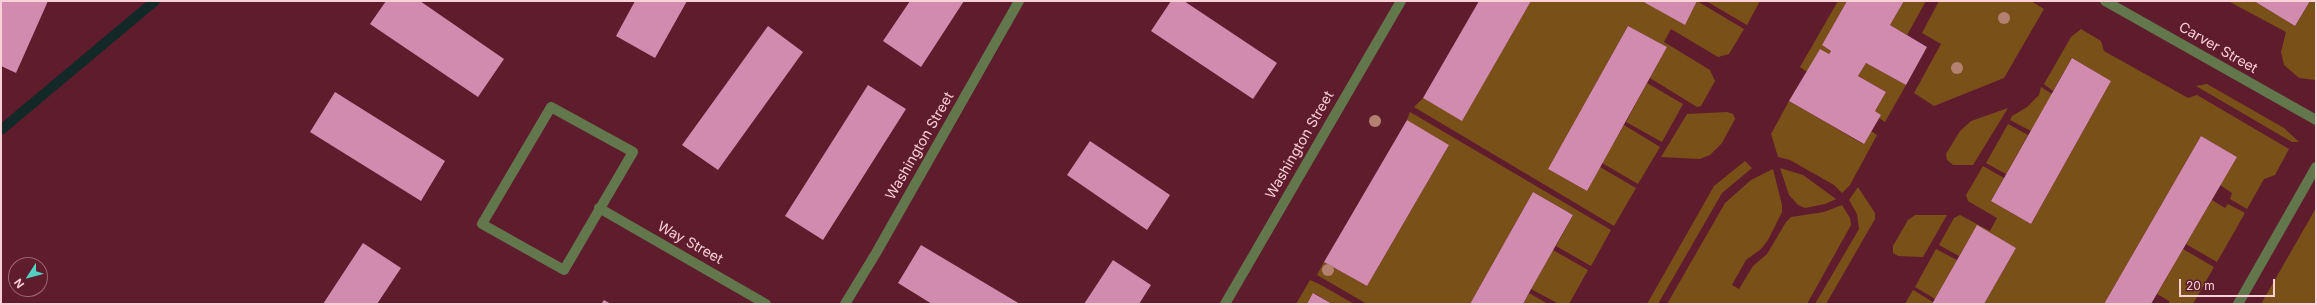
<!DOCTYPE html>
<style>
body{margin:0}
#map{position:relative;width:2317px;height:305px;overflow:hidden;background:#5e1c2d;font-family:Inter,sans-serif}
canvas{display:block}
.frame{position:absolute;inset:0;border:2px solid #fbd0d6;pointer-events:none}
.north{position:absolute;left:8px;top:257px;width:40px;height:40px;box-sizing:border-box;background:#5e1c2d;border:1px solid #9d6471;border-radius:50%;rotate:234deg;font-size:11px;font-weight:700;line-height:16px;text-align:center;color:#fbd0d6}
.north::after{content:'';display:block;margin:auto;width:14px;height:18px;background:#55cec5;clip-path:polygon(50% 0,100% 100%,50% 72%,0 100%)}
.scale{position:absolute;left:2179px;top:279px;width:96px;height:18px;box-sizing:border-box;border:2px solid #fbd0d6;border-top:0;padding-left:5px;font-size:12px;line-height:14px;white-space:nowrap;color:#fbd0d6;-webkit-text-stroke:3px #5e1c2d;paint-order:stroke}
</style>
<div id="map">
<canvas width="2317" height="305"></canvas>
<div class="frame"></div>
<div class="north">N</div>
<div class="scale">20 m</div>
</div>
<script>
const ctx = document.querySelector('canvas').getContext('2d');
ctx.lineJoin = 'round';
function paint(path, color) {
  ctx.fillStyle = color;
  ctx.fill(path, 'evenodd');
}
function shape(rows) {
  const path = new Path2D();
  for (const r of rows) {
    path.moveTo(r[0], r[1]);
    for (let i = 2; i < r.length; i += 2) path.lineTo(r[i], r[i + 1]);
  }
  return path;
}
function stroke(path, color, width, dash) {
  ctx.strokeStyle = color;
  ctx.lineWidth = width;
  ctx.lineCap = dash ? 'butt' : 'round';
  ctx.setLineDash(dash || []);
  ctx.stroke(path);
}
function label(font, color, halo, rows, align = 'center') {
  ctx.font = font + ' Inter,sans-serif';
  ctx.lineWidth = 4;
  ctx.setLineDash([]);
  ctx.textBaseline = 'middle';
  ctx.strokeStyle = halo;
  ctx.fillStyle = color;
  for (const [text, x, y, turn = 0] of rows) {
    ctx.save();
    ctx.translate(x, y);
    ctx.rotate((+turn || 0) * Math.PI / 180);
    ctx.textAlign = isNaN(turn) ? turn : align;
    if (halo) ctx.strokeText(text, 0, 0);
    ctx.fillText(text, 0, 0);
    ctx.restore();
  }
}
const green = shape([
 [1531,1,1644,1,1685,25,1697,1,1744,29,1729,54,1718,57,1671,29,1664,42,1710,70,1715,81,1701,106,1697,107,1650,78,1667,47,1628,26,1548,169,1587,191,1600,167,1636,188,1614,226,1414,107,1423,98,1462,120],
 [1706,1,1760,1,1747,25],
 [1838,1,1847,1,1822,45,1831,51,1829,54,1820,49,1807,72,1800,67],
 [1904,1,1926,1,1907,35,1890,25],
 [1939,1,2031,1,2044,9,2004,78,1934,106,1914,93,1941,44,1922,33],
 [2228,1,2254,1,2295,26,2310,1,2316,1,2316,80,2299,78,2284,65,2281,52,2286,32],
 [2081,29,2101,41,2104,51,2188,98,2197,95,2289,149,2275,175,2264,179,2247,209,2230,199,2232,193,2220,185,2237,157,2201,136,2104,304,1984,304,2016,248,1977,226,1959,256,1939,245,1954,218,1960,215,1990,231,1997,218,1968,201,1966,195,1983,166,2004,178,1991,201,2031,224,2111,81,2072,58,2053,91,2044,84,2071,37],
 [1866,63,1906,85,1885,122,1879,118,1881,115,1875,111,1886,92,1858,76],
 [1647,83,1683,104,1662,142,1626,122],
 [2207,84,2284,128,2299,142,2292,142,2196,86],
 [2041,87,2052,94,2031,131,2010,120,2012,116,2027,107,2039,95],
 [1789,101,1863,144,1871,131,1877,135,1850,185,1842,193,1834,185,1790,160,1778,157,1771,134],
 [2008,108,1973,165,1953,165,1947,160,1946,154,1960,131,1971,121],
 [1410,112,1611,230,1591,266,1556,246,1573,215,1533,192,1470,304,1367,304,1317,275,1324,262,1367,286,1449,145,1407,120],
 [1727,112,1733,114,1735,119,1722,143,1710,155,1700,159,1661,157,1687,114],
 [2008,124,2028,135,2006,174,1986,163],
 [1624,125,1660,147,1638,184,1602,163],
 [1745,161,1752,168,1722,193,1658,304,1647,304,1714,186],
 [1780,168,1803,175,1836,199,1825,204,1805,208,1798,205,1789,195],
 [1773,169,1782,205,1782,212,1768,240,1761,249,1746,260,1732,285,1739,289,1753,266,1767,254,1786,222,1791,217,1824,212,1842,205,1850,218,1851,225,1807,304,1667,304,1725,203,1751,180],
 [1858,187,1875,213,1875,219,1826,304,1815,304,1859,229,1857,214,1849,200],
 [2212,200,2225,208,2228,204,2245,213,2217,262,2186,244],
 [2316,208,2316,304,2261,304],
 [1915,215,1947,215,1923,257,1898,256,1893,253,1893,246,1908,220],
 [1936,249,1957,260,1935,299,1915,287],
 [2183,249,2214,267,2193,304,2169,304,2169,301,2157,294],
 [1553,250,1588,270,1569,304,1559,304,1531,289],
 [1310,280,1321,285,1354,304,1332,304,1314,293,1307,304,1296,304],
 [1913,290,1933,302,1932,304,1905,304],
 [1529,293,1548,304,1523,304]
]);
const stream = shape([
 [1,130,155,1]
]);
const building = shape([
 [1,1,48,1,16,73,1,66],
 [386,1,420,1,504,59,478,97,370,24],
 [635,1,687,1,655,58,616,36],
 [910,1,964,1,921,67,883,41],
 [1171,1,1184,1,1277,63,1253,99,1151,31],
 [1479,1,1531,1,1462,121,1423,98],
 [1642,1,1697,1,1685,25],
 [1847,1,1904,1,1890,25,1927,47,1906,85,1866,63,1858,76,1886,92,1875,111,1881,115,1864,144,1789,101,1820,49,1829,54,1831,51,1822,45],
 [2254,1,2310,1,2295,26],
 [768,26,803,52,718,170,682,145],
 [1628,26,1667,47,1587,191,1548,169],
 [2072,58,2111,81,2031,224,1991,201],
 [868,85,906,109,823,240,785,216],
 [335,92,445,161,421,201,310,132],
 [1407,120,1449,145,1367,286,1324,262],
 [2201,136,2237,157,2186,244,2151,304,2104,304],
 [1090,141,1170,195,1147,230,1067,175],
 [1533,192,1573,215,1530,291,1523,304,1470,304],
 [1977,225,2016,248,1984,304,1932,304],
 [363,243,401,268,377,304,323,304],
 [921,245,1020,304,932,304,898,283],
 [1113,260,1151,285,1139,304,1084,304],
 [1313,293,1332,304,1307,304],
 [604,300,611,304,601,304]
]);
const minor = shape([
 [2105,1,2316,120],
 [551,107,633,152,564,270,482,224,551,107],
 [599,208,766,304],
 [845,304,876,253,1019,1],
 [1225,304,1401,1],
 [2238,304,2316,167]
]);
const trees = [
 [2004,18],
 [1957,68],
 [1375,121],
 [1328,270]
];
const streetNames = [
 ["Carver Street",2218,48,30],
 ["Washington Street",1300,145,-60],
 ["Washington Street",920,146,-60],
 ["Way Street",690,243,29]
];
paint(green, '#7a5019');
stroke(stream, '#122927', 10);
paint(building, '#d18bae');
stroke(minor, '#63774d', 10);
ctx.fillStyle = '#b48171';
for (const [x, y] of trees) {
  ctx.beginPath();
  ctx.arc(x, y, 6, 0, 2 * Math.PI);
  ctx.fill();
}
label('14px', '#fbd0d6', '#5e1c2d', streetNames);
</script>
